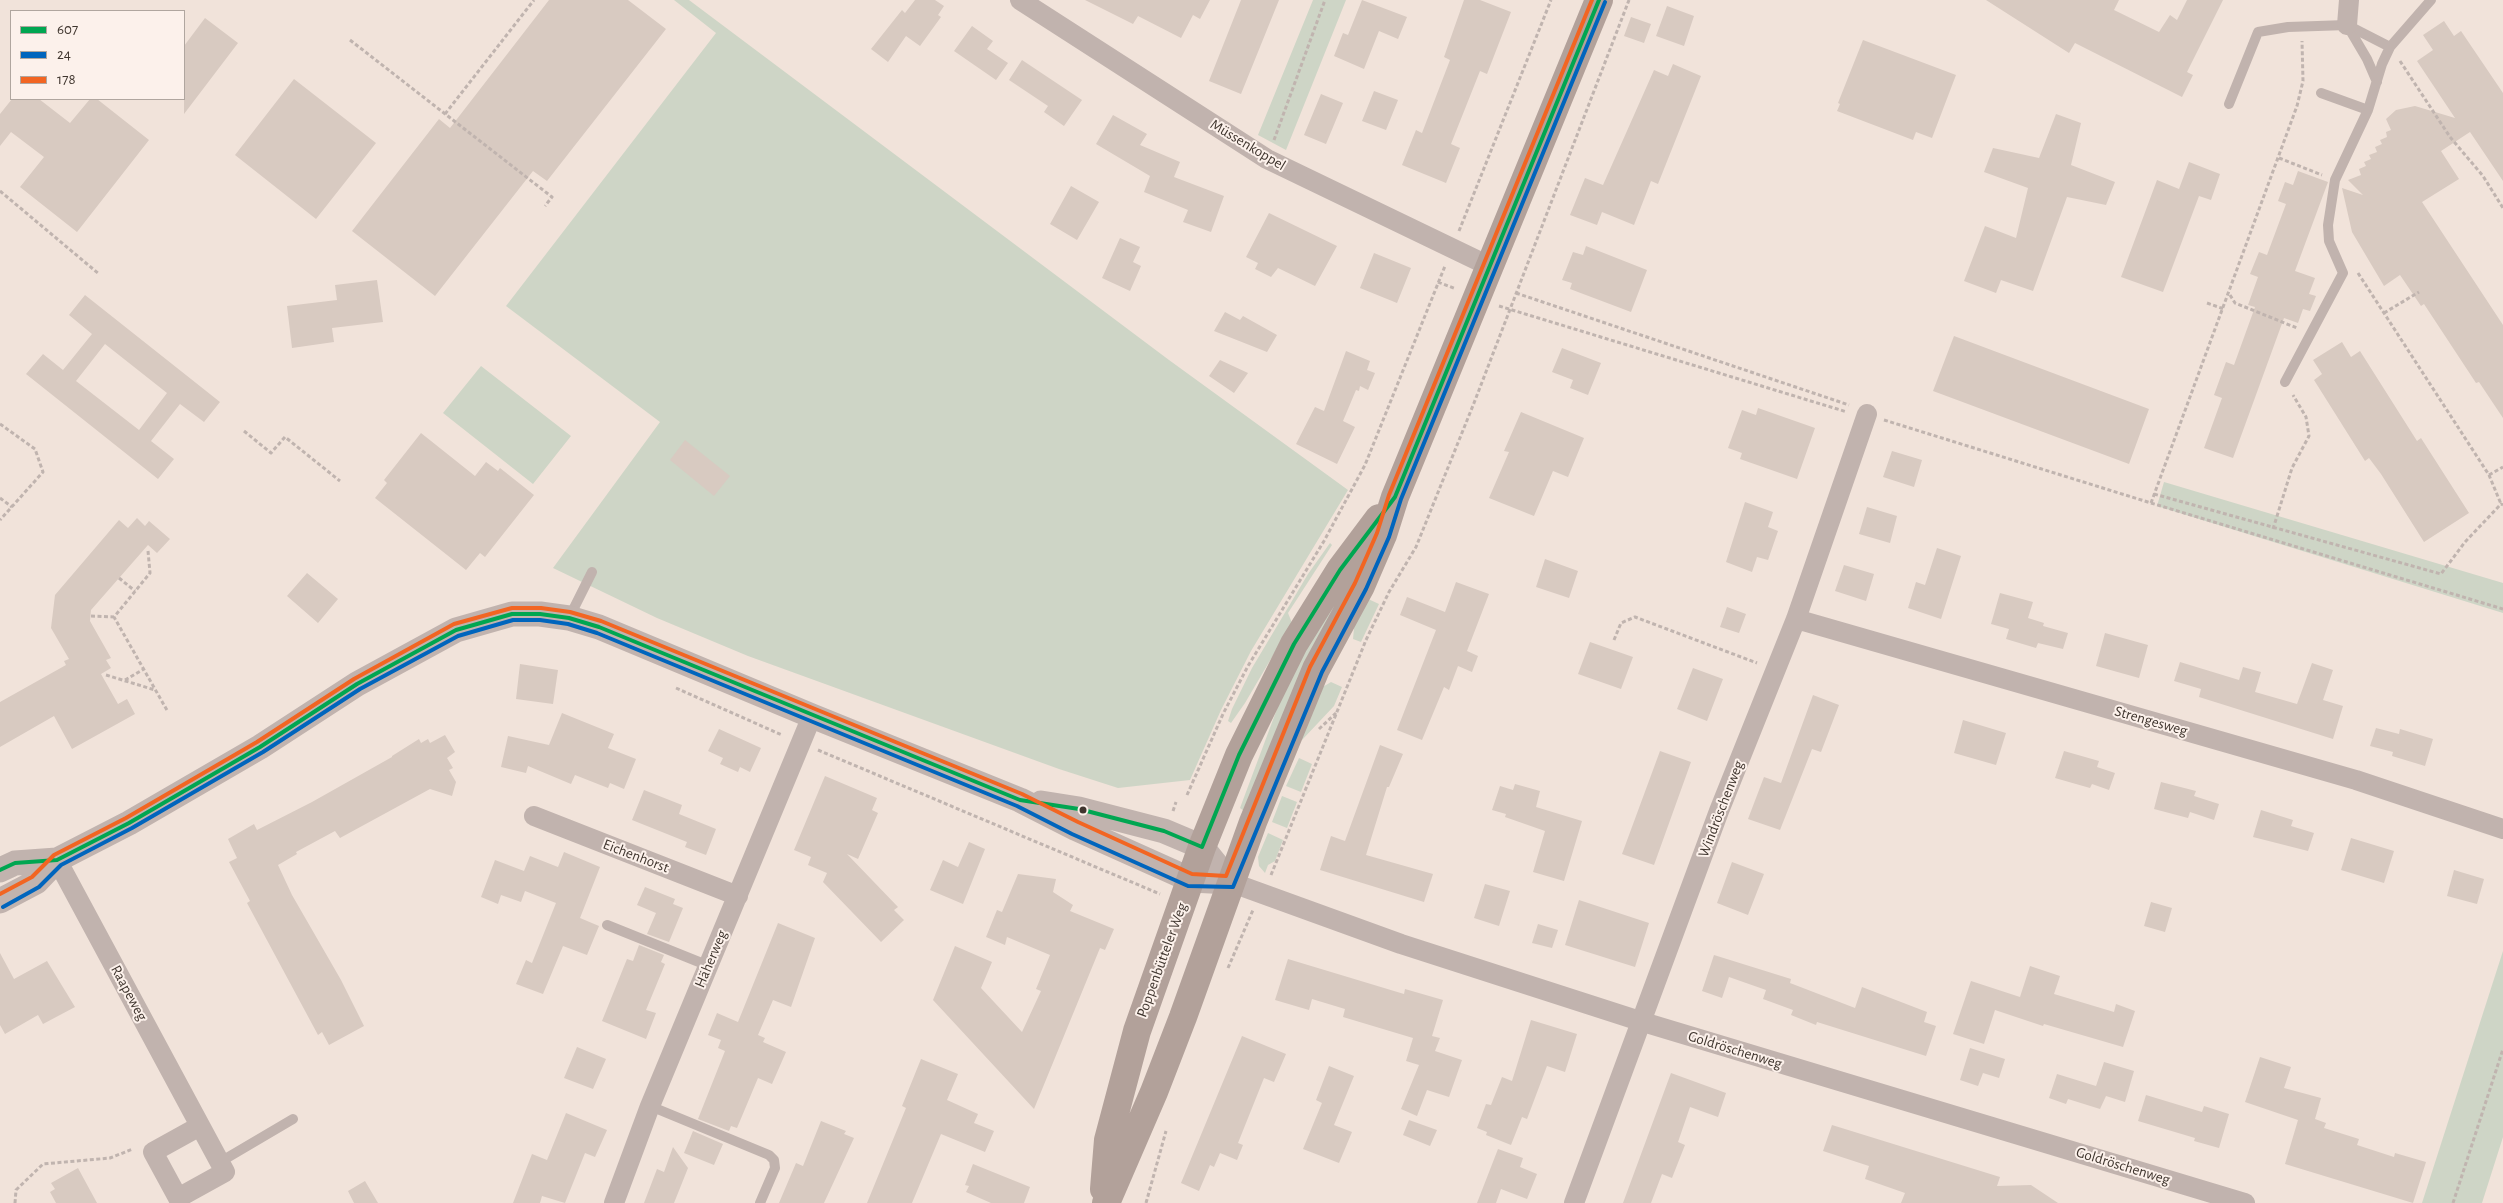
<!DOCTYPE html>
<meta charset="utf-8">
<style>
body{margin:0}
#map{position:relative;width:2503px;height:1203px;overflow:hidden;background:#f1e3da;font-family:"Alegreya Sans",sans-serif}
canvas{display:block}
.legend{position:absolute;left:10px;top:10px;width:175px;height:90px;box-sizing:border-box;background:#fcf1eb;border:1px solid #b0a69f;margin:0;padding:6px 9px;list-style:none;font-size:15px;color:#3f352e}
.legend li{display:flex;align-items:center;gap:10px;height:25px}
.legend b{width:25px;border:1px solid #b0a69f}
</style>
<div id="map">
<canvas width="2503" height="1203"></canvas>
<ul class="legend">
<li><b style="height:6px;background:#00a651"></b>607</li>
<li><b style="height:6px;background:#0065bd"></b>24</li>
<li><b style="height:6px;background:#f26522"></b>178</li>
</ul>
</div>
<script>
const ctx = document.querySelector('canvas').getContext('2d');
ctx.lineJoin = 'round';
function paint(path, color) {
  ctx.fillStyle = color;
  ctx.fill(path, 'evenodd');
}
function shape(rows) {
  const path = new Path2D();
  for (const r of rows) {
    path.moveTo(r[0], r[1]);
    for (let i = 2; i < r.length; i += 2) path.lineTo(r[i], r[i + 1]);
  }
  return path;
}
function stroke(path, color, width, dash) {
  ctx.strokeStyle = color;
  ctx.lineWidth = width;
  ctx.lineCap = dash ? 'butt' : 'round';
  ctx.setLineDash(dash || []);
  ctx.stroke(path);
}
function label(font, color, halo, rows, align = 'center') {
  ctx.font = font + ' "Alegreya Sans",sans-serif';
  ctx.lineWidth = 4;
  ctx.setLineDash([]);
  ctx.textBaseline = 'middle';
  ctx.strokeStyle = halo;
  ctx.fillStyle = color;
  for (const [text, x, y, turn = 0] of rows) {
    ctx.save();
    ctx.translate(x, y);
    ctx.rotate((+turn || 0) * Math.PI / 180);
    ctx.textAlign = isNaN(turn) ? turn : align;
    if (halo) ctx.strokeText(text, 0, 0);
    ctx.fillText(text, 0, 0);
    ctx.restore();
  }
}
const green = shape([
 [674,0,689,0,1169,360,1348,490,1251,651,1221,710,1190,780,1118,788,1059,769,748,656,657,618,553,568,660,422,506,306,716,33],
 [1313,0,1346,0,1286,150,1258,135],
 [481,366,571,436,533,484,443,413],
 [2164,482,2503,583,2503,613,2157,506],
 [1330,543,1332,545,1288,613,1292,623,1245,703,1231,723,1228,721,1232,709,1252,668,1308,574],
 [1347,582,1244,811,1240,808,1289,677],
 [1366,598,1379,604,1361,642,1353,639,1355,618],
 [1331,682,1342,687,1334,706,1302,740,1301,738,1321,688],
 [1299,758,1312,764,1301,792,1286,786],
 [1282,796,1297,802,1287,828,1272,822],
 [1268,833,1283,840,1275,861,1268,865,1265,873,1259,866,1258,857],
 [2503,951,2503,1137,2482,1203,2422,1203]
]);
const building = shape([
 [549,0,628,0,666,29,547,181,533,171,435,296,352,231,439,119,450,128],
 [915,0,935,0,944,6,938,15,941,17,920,46,906,36,888,62,871,49,902,10,905,13],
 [1085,0,1210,0,1200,19,1193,15,1181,38,1138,16,1133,24],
 [1241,0,1279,0,1241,94,1209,81],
 [1362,0,1407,17,1398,39,1379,31,1364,69,1334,56,1343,33,1348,35],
 [1464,0,1480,0,1511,12,1487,74,1480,71,1451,144,1460,148,1446,183,1402,165,1416,130,1422,133,1450,60,1444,57],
 [1986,0,2119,0,2114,10,2159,32,2170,15,2177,20,2187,0,2223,0,2187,72,2193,75,2182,97,2075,43,2069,53],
 [1667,6,1694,16,1684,46,1656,36],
 [1631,17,1651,24,1644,43,1624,36],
 [205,18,238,43,184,114,184,46],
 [2444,21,2454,36,2461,31,2503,93,2503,181,2470,132,2441,151,2459,179,2422,202,2503,325,2503,418,2479,382,2476,383,2424,304,2421,306,2400,275,2384,286,2352,232,2342,188,2363,195,2348,180,2361,175,2359,169,2366,166,2364,162,2371,159,2369,155,2377,152,2375,147,2382,144,2380,140,2387,137,2386,132,2391,130,2386,119,2396,110,2415,106,2455,118,2417,61,2433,50,2423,35],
 [972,26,993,41,987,49,1008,63,996,80,954,51],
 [1863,40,1956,75,1932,138,1916,132,1913,140,1837,111,1840,104,1838,103],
 [1022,60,1082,100,1064,126,1044,112,1048,106,1009,80],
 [1673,64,1701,76,1658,184,1651,181,1634,225,1602,212,1597,225,1570,215,1585,178,1603,185,1654,70,1668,76],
 [294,79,376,143,316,219,235,155],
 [1374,91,1398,100,1386,130,1362,121],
 [1321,94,1343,103,1326,144,1304,135],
 [12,99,39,99,70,123,90,99,97,99,149,140,77,232,20,187,44,157,11,132,0,146,0,114],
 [2056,114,2081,123,2071,165,2115,182,2106,205,2067,197,2033,291,2001,280,1996,293,1964,281,1985,226,2016,238,2028,188,1984,172,1993,148,2039,158],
 [1113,115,1147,134,1140,145,1180,162,1174,177,1224,196,1211,232,1183,222,1188,210,1144,192,1150,176,1096,144],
 [2189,162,2220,174,2211,200,2199,196,2163,292,2121,277,2157,180,2179,189],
 [2298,171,2328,182,2295,271,2315,278,2309,294,2316,296,2310,311,2303,309,2298,323,2284,318,2233,458,2204,448,2222,398,2214,395,2226,362,2234,365,2255,307,2248,305,2258,277,2250,274,2259,252,2267,255,2286,204,2278,201,2285,182,2293,185],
 [1071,186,1099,202,1077,240,1050,224],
 [1269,213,1337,246,1315,286,1278,268,1271,277,1255,269,1258,263,1246,257],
 [1120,238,1140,247,1133,262,1141,266,1130,291,1102,278],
 [1586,246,1647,270,1631,312,1570,289,1572,283,1562,280,1573,252,1583,255],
 [1374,253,1411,268,1397,303,1360,288],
 [377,280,383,322,332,328,334,342,292,348,287,306,337,300,335,285],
 [85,295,220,402,204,422,180,404,151,441,174,459,158,479,26,374,43,354,63,370,92,334,69,315],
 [105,344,167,393,139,430,76,381],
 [1225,312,1240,320,1243,316,1277,335,1267,352,1214,331],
 [1954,336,2149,409,2129,464,1933,391],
 [2342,342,2351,357,2360,351,2417,441,2421,438,2469,513,2424,542,2381,474,2369,458,2365,461,2314,380,2322,374,2313,360],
 [1562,348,1601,363,1588,395,1570,388,1573,380,1552,372],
 [1346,351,1370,361,1367,370,1375,373,1368,390,1360,386,1359,391,1356,390,1343,421,1355,427,1337,464,1296,444,1315,407,1324,411],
 [1220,360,1248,373,1234,393,1209,376],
 [1758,408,1815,428,1797,479,1740,459,1742,453,1728,448,1742,410,1756,415],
 [1521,412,1584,438,1568,477,1553,471,1534,516,1489,498,1509,452,1504,451],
 [421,433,475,476,486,462,498,471,500,468,534,495,485,557,480,553,466,570,375,498,387,483,384,480],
 [685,440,730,476,714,496,670,460],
 [1892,451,1922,460,1914,487,1883,477],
 [1745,502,1773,512,1768,527,1778,531,1768,560,1757,557,1752,572,1726,562],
 [1867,507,1897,516,1890,543,1859,534],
 [137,518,145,526,149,521,170,539,157,553,148,545,91,610,90,621,111,658,106,660,111,668,101,674,118,704,127,699,135,714,72,749,54,716,0,747,0,702,66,665,64,661,69,659,51,628,55,595,119,520,128,528],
 [1937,548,1961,556,1941,619,1908,608,1916,582,1925,585],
 [1545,559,1578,571,1569,598,1536,587],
 [1844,565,1874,574,1866,601,1835,591],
 [307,573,338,599,318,623,287,596],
 [1456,582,1489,594,1467,651,1478,656,1472,672,1458,666,1449,690,1444,687,1422,740,1397,730,1436,630,1400,615,1407,597,1445,612],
 [2000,593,2033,602,2028,618,2044,623,2043,626,2068,633,2063,649,2038,643,2036,648,2006,639,2009,629,1991,624],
 [1727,607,1746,614,1739,633,1720,627],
 [2105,633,2148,645,2139,678,2096,666],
 [1590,642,1633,657,1621,689,1578,674],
 [2180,662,2239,680,2243,667,2261,672,2255,692,2297,704,2312,663,2333,670,2323,700,2343,706,2333,739,2199,697,2201,689,2174,681],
 [520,664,558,670,553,704,516,699],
 [1693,668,1723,679,1707,721,1677,709],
 [1813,695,1839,705,1821,752,1812,749,1780,830,1748,819,1764,777,1781,783],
 [562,713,614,734,608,748,636,759,624,789,610,783,608,788,575,775,571,784,528,766,526,773,501,767,508,736,549,745],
 [1963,720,2006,733,1996,765,1954,753],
 [2376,728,2399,734,2400,729,2433,739,2425,766,2392,756,2393,752,2370,746],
 [719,729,761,748,750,772,740,767,738,772,720,764,723,758,708,751],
 [445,735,455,752,447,758,453,768,449,770,456,782,452,796,430,789,340,838,335,831,296,852,297,854,278,865,292,895,341,980,364,1026,329,1045,322,1032,318,1035,247,903,250,901,229,862,237,858,228,839,254,824,257,830,312,802,392,757,392,756,419,739,421,743,428,739,430,743],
 [1380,745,1403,754,1389,787,1387,787,1366,855,1433,874,1424,902,1320,870,1331,836,1345,841],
 [1660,751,1691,762,1654,865,1622,854],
 [2064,751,2099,761,2097,767,2115,773,2109,790,2092,784,2090,788,2055,778],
 [825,776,877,798,872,810,878,813,858,859,847,854,898,907,894,910,904,920,881,942,823,882,827,873,808,865,811,857,794,850],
 [2161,782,2196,791,2194,796,2219,804,2214,820,2190,812,2188,818,2154,809],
 [1515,784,1540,791,1536,807,1582,821,1564,881,1533,872,1545,831,1505,817,1506,814,1492,810,1500,786,1513,790],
 [644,790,682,805,679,814,716,829,706,855,685,847,687,842,632,820],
 [2261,810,2293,820,2291,826,2314,833,2308,851,2253,837],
 [2351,838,2394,851,2384,883,2341,870],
 [969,842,985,849,963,904,930,890,943,860,958,867],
 [564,852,600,867,580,918,599,926,587,955,563,946,543,994,516,984,526,960,532,963,556,903,525,891,521,902,501,895,498,904,481,897,495,860,524,871,530,856,558,867],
 [1732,862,1764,874,1748,915,1717,903],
 [2454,870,2484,879,2477,904,2447,896],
 [1018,874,1056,879,1053,892,1073,905,1070,911,1114,929,1105,950,1100,948,1034,1109,933,1000,955,946,992,962,981,988,1022,1032,1041,991,1036,989,1050,955,1007,937,1005,945,986,937,997,910,1002,912],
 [1485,884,1510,891,1499,926,1474,918],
 [645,887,675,899,673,904,683,908,669,942,647,934,656,913,637,905],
 [1579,900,1649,923,1635,967,1565,945],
 [2151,902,2172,908,2165,932,2144,926],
 [778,923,815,938,791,1007,773,1000,758,1035,765,1038,763,1042,786,1052,772,1084,758,1078,737,1128,731,1126,729,1131,698,1119,725,1051,718,1048,721,1040,708,1035,717,1013,738,1022],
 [1538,924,1558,930,1552,948,1532,943],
 [639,945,664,955,661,962,665,964,646,1010,656,1013,646,1039,602,1021,627,959,633,961],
 [0,953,14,979,47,961,75,1007,43,1024,38,1015,5,1034,0,1025],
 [1714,955,1791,979,1790,983,1855,1008,1862,987,1927,1012,1924,1022,1936,1026,1926,1056,1817,1022,1816,1025,1791,1015,1793,1010,1763,999,1766,990,1729,977,1722,998,1702,991],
 [1288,959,1404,994,1405,989,1443,1000,1432,1036,1440,1038,1435,1051,1462,1060,1449,1097,1427,1090,1417,1116,1401,1109,1419,1065,1406,1061,1413,1038,1343,1017,1345,1009,1312,999,1309,1010,1275,1000],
 [2030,966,2060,976,2054,994,2114,1012,2116,1004,2135,1011,2123,1047,2044,1024,2043,1026,1995,1010,1984,1044,1953,1034,1971,981,2020,997],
 [1531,1020,1577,1034,1565,1072,1547,1066,1527,1119,1522,1117,1511,1145,1486,1135,1487,1132,1477,1128,1486,1104,1491,1105,1502,1077,1512,1081],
 [1242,1036,1286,1054,1274,1082,1264,1078,1238,1143,1243,1145,1237,1160,1220,1153,1214,1167,1210,1165,1199,1191,1181,1183],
 [577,1047,606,1059,593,1089,564,1078],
 [1970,1048,2005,1059,1999,1078,1983,1073,1978,1086,1960,1080],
 [2260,1057,2291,1067,2284,1088,2321,1098,2315,1119,2326,1123,2324,1128,2359,1139,2357,1145,2394,1157,2395,1153,2426,1162,2413,1203,2285,1164,2298,1120,2245,1102],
 [921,1059,958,1074,947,1100,978,1114,974,1123,994,1131,985,1152,941,1134,912,1203,867,1203,906,1108,902,1106],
 [2104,1062,2134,1071,2125,1102,2106,1096,2100,1109,2068,1099,2066,1104,2049,1098,2057,1074,2096,1086],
 [1329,1066,1354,1076,1334,1125,1352,1132,1339,1163,1303,1149,1322,1103,1316,1100],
 [1671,1073,1726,1093,1718,1117,1690,1107,1678,1142,1685,1145,1672,1178,1662,1174,1651,1203,1623,1203],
 [2146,1095,2202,1112,2204,1106,2229,1114,2219,1148,2194,1141,2195,1138,2138,1121],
 [566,1113,607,1130,595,1157,585,1153,565,1203,542,1196,540,1203,513,1203,532,1154,547,1160],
 [1409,1120,1437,1130,1430,1146,1403,1135],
 [821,1121,846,1131,844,1134,854,1138,824,1203,779,1203,796,1163,803,1166],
 [1832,1125,2000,1177,1997,1186,2031,1185,2058,1203,1901,1203,1905,1193,1865,1179,1869,1166,1823,1151],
 [693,1131,723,1144,714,1165,684,1153],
 [673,1147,688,1168,674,1203,644,1203,657,1169,664,1172],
 [1498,1149,1523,1158,1520,1167,1537,1174,1527,1199,1501,1189,1496,1203,1477,1203],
 [973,1164,1030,1187,1024,1203,991,1203,966,1192,969,1186,965,1185],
 [78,1168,97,1203,56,1203,50,1192,55,1189,51,1183],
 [365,1181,378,1203,354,1203,348,1191]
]);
const path = shape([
 [350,40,552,197,545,206],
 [2400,61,2450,137,2483,176,2503,208],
 [445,114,534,0],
 [1274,140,1325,0],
 [2279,158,2322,175],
 [0,191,99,274],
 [1459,231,1551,0],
 [2358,273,2489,475,2501,504],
 [1438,282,1456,289],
 [1516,293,1849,405],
 [2230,295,2235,303,2297,328],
 [2207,303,2224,309],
 [1499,306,1847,412],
 [2384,313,2419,292],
 [1884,420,2151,503,2503,609],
 [0,424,35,449,43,472,0,520],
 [244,431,271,453,285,437,340,481],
 [2489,475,2503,467],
 [2154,494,2441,574,2465,542,2501,504,2503,505],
 [0,498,12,507],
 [2151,503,2297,106,2303,81,2302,41],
 [2273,529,2292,468,2309,436,2306,417,2293,395],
 [148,551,150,573,114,617,168,712],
 [119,578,135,591],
 [91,616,114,617],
 [1614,640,1621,623,1635,617,1757,663],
 [106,675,155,690],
 [125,680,144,669],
 [676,688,782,735],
 [1319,729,1336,713],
 [818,750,1160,894],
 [1187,795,1223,714,1248,666,1324,541,1365,465,1445,266],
 [1173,811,1176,802],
 [1271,875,1366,640,1389,592,1416,547,1474,403,1629,0],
 [1228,968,1253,910],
 [15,1203,16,1190,43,1164,110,1158,133,1149],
 [1146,1203,1166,1131],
 [2453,1203,2503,1049]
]);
const service = shape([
 [2347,25,2367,59,2377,82],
 [2321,93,2368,110],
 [2229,104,2258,32,2288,27,2347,25,2390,47],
 [2285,382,2343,273,2329,241,2328,225,2335,180,2368,110,2382,64,2390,47,2431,0],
 [569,618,592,572],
 [607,925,709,966],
 [650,1106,769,1155,774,1160,775,1168,760,1203],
 [220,1162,293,1119]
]);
const minor = shape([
 [1020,0,1267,159,1489,266],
 [2347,25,2349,0],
 [1796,619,2356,780,2503,829],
 [534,816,738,896],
 [57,860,225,1172,178,1198,153,1152,200,1126],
 [1230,882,1401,944,1643,1022,2245,1203],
 [614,1203,650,1106,812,716],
 [1574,1203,1719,811,1796,619,1867,414]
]);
const tertiary = shape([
 [1041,803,1079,809,1164,831,1202,847,1230,882],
 [0,870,15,863,57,860],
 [0,901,36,882,57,860,129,823,260,747,357,684,456,630,512,614,540,614,569,618,599,627,812,716,1020,800,1075,828,1191,880,1230,882]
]);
const primary = shape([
 [1104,1189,1108,1140,1137,1031,1202,847,1239,755,1294,644,1340,570,1379,518],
 [1106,1203,1154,1092,1183,1017,1253,822,1316,669,1361,586,1383,535,1395,497,1599,0]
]);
const bus1 = shape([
 [0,870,15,863,57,860,129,823,260,747,357,684,456,630,512,614,540,614,569,618,599,627,1020,800,1079,809,1164,831,1202,847,1239,755,1294,644,1340,570,1395,497,1599,0]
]);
const bus2 = shape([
 [3,907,39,887,61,865,132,828,263,752,360,689,458,636,513,620,540,620,568,624,597,633,1017,806,1072,834,1188,886,1233,887,1322,672,1366,589,1389,537,1401,499,1605,2]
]);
const bus3 = shape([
 [0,894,32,877,54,855,126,818,257,742,354,679,454,624,512,608,541,608,570,612,601,621,1022,794,1078,822,1192,874,1226,876,1310,667,1355,583,1377,533,1389,495,1592,0]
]);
const markers = [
 [1083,810,4.5,"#3f352e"]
];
const streetNames = [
 ["Müssenkoppel",1248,145,31],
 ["Strengesweg",2151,721,16],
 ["Windröschenweg",1721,809,-69],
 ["Eichenhorst",636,856,21],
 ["Häherweg",711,959,-67],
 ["Poppenbütteler Weg",1162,960,-70],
 ["Raapeweg",129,993,62],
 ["Goldröschenweg",1735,1050,17],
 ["Goldröschenweg",2123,1166,17]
];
paint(green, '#ced5c6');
paint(building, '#d8cac1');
stroke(path, '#c0b4af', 3, [4, 2.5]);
stroke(service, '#c1b3ae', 10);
stroke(minor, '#c1b3ae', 20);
stroke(tertiary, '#c1b3ae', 25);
stroke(primary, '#b2a19a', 28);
stroke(bus1, '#00a651', 4);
stroke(bus2, '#0065bd', 4);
stroke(bus3, '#f26522', 4);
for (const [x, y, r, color] of markers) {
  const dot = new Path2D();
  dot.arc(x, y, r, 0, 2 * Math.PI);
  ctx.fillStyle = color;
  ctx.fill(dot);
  stroke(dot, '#fcf1eb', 2);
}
label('15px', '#3f352e', '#fcf1eb', streetNames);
</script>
